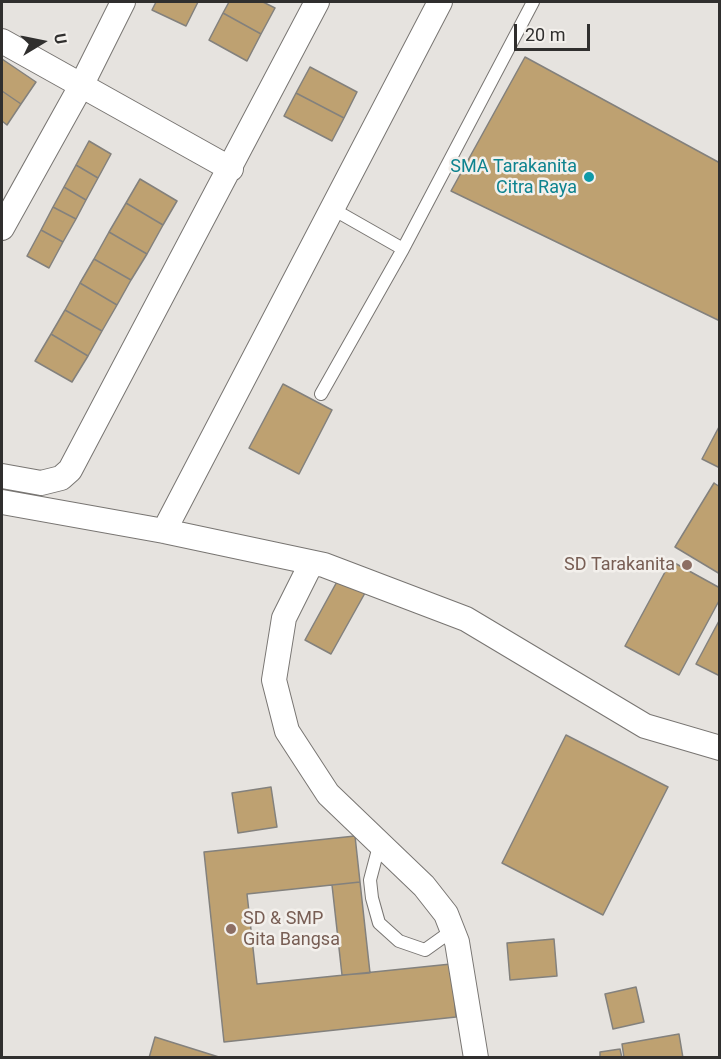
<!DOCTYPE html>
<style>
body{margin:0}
#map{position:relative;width:721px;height:1059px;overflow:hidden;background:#e6e3df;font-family:Roboto,sans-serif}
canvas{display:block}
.frame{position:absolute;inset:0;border:3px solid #302f2e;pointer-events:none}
.north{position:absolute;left:12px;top:12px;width:60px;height:60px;-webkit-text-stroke:4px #f3f0ec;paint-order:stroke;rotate:80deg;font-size:16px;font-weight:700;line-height:24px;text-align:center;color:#302f2e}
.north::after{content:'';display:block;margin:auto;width:21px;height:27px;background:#302f2e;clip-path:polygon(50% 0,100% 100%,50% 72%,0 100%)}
.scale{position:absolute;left:514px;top:24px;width:76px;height:27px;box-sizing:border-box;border:3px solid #302f2e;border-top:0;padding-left:8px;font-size:18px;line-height:21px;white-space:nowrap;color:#302f2e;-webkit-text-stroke:4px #f3f0ec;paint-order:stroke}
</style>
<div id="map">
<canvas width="721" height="1059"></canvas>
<div class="frame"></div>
<div class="north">U</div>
<div class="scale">20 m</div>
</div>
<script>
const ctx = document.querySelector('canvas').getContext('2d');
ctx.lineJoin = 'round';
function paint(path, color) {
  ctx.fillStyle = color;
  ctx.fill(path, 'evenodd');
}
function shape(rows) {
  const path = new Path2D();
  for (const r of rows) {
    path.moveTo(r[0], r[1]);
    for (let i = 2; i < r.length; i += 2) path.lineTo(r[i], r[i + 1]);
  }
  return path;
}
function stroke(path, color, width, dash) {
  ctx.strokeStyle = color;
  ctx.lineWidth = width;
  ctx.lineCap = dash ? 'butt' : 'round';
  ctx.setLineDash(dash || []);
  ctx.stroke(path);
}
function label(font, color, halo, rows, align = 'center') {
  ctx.font = font + ' Roboto,sans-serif';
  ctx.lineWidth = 5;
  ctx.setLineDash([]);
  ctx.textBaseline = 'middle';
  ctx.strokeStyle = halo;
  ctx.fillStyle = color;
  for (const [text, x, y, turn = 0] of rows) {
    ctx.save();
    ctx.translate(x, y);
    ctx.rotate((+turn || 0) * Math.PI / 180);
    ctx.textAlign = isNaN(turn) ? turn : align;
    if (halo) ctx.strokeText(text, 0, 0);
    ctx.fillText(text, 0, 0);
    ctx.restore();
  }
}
const building = shape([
 [156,2,198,2,186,26,152,10,156,2],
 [229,2,263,2,275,8,261,34,223,13,229,2],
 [223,13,261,34,247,61,209,40,223,13],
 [525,57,720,163,720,321,451,191,525,57],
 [2,59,36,82,21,104,2,91,2,59],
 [310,67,357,92,344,118,296,93,310,67],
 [2,91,21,104,7,125,2,121,2,91],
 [296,93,344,118,332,141,284,116,296,93],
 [89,141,111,154,98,178,76,165,89,141],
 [76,165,98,178,86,200,64,187,76,165],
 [140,179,177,201,163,225,126,203,140,179],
 [64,187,86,200,76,219,53,207,64,187],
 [126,203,163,225,147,254,109,232,126,203],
 [53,207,76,219,63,242,41,230,53,207],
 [41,230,63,242,49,268,27,256,41,230],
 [109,232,147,254,131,280,94,259,109,232],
 [94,259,131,280,117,305,80,283,94,259],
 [80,283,117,305,102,331,65,310,80,283],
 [65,310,102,331,88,356,51,334,65,310],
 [51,334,88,356,72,382,35,361,51,334],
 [283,384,332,410,299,474,249,448,283,384],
 [720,425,720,468,702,459,720,425],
 [714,483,720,487,720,574,675,547,714,483],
 [671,561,720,588,720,599,679,675,625,646,671,561],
 [339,578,365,593,331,654,305,640,339,578],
 [720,619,720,676,696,664,720,619],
 [566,735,668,787,603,915,502,863,566,735],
 [271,787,277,827,238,833,232,793,271,787],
 [355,836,360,882,247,894,257,984,451,964,456,1017,224,1042,204,852,355,836],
 [360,882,370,973,342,975,332,885,360,882],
 [554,939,557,976,510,980,507,943,554,939],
 [636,987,644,1022,613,1029,605,994,636,987],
 [679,1034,683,1058,624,1058,622,1044,679,1034],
 [155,1037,222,1058,149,1058,155,1037],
 [620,1049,622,1058,600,1058,600,1052,620,1049]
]);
const service = shape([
 [331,208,403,249],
 [321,394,403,249,533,2],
 [380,842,370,880,372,898,379,923,399,941,425,950,453,930]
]);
const minor = shape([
 [2,41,231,169],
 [2,228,81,86,123,2],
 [2,476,41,483,61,478,70,470,317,2],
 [2,502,164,531,324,565,466,619,645,726,720,748],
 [164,531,440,2],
 [311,564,284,618,274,680,287,731,328,794,424,886,446,914,457,942,476,1058]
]);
const markers = [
 [589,177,6,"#0f9aa8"],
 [687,565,6,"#8d6e63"],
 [231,929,6,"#8d6e63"]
];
const cultureNames = [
 ["SMA Tarakanita",577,167],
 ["Citra Raya",577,188]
];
const educationNames = [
 ["SD Tarakanita",675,565],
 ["SD & SMP",243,919,"left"],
 ["Gita Bangsa",243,940,"left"]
];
paint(building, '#bea171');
stroke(building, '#83817d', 1.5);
stroke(service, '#787572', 14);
stroke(minor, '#787572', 26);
stroke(service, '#fff', 12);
stroke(minor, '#fff', 24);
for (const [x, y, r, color] of markers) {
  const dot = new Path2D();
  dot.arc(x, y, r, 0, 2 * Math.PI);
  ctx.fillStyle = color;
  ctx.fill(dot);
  stroke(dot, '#f3f0ec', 2);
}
label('18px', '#0d838f', '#f3f0ec', cultureNames, 'right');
label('18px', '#785e54', '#f3f0ec', educationNames, 'right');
</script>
